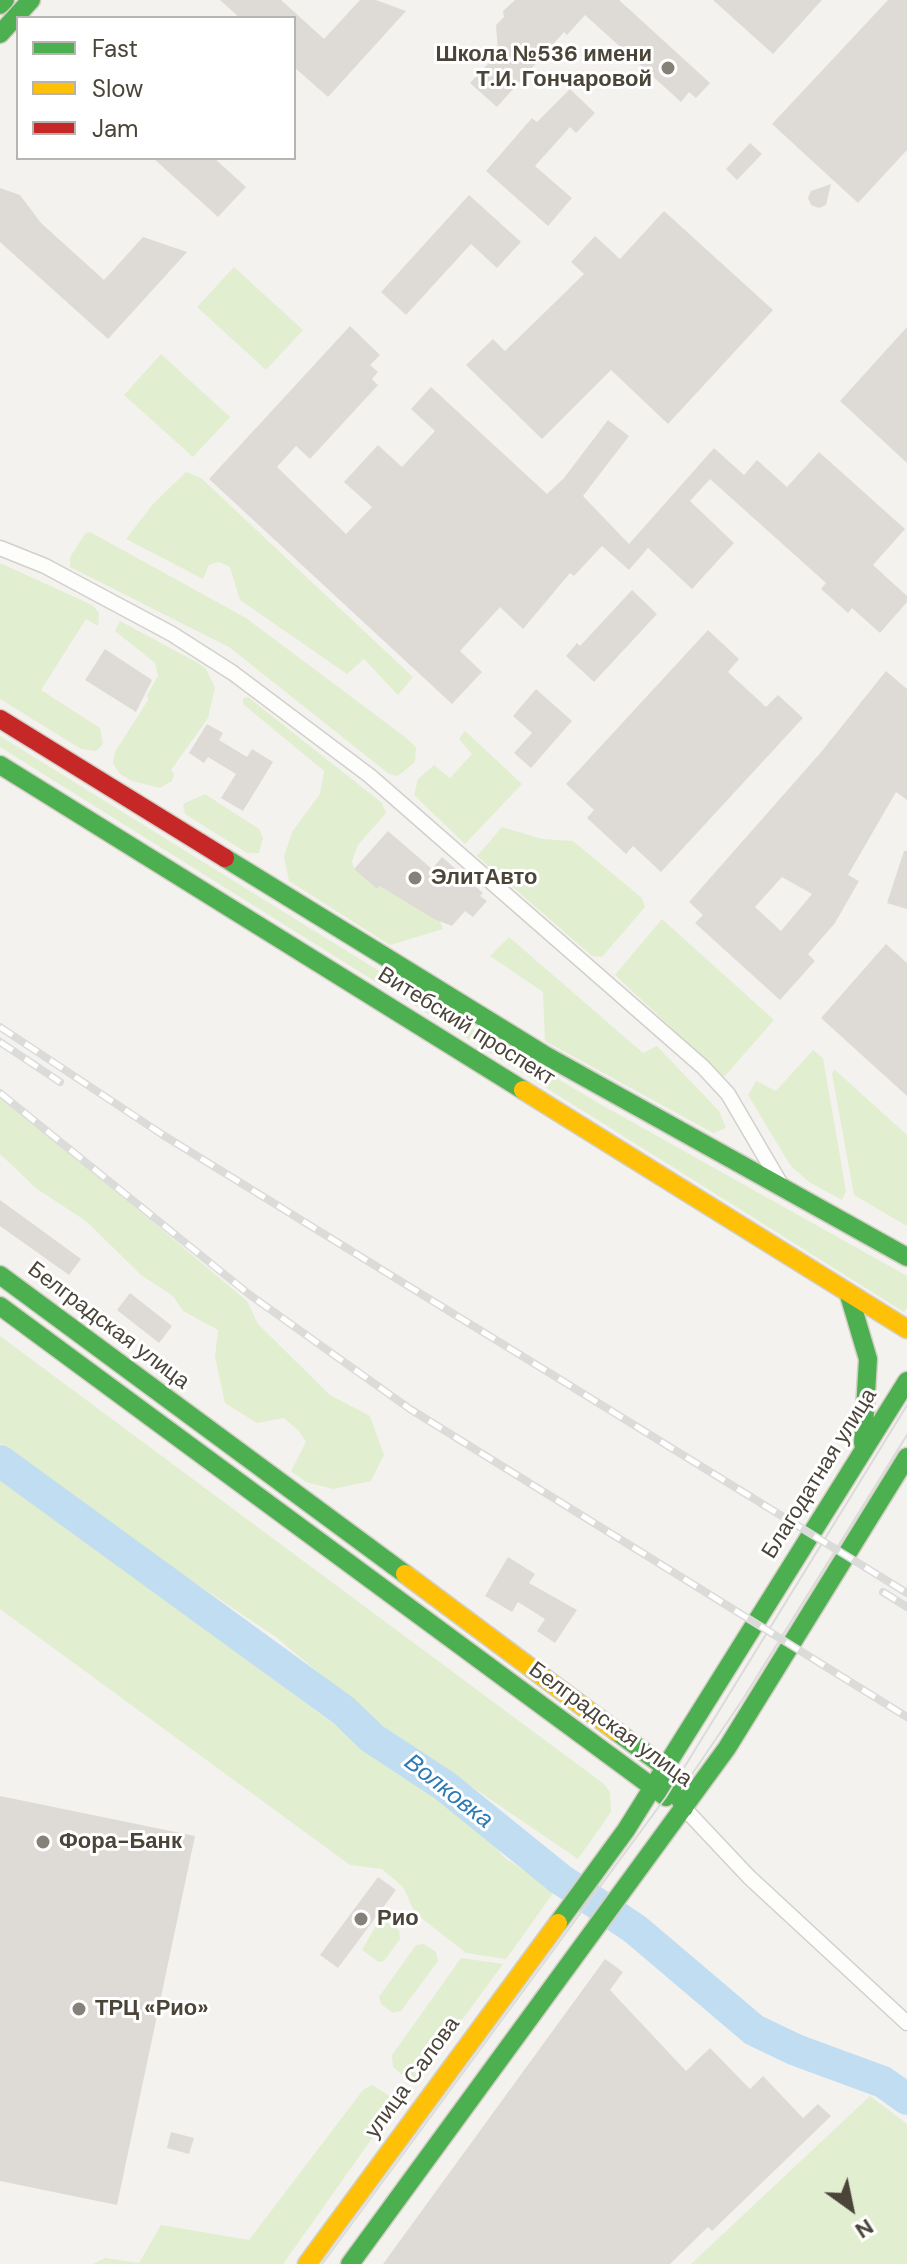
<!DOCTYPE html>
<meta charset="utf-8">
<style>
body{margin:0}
#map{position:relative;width:907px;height:2264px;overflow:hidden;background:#f4f2ee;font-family:"DM Sans",sans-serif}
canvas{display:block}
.legend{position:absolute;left:16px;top:16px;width:280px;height:144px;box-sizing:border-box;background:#fff;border:2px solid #b7b4b0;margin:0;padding:10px 14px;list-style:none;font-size:24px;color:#4b4439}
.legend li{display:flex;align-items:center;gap:16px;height:40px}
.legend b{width:40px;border:2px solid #b7b4b0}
.north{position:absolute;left:811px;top:2168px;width:80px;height:80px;-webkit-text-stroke:6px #fff;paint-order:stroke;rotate:147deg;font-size:22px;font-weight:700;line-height:32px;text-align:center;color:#4b4439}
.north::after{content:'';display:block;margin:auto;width:28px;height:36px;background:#4b4439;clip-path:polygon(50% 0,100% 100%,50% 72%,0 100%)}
</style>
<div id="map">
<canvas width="907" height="2264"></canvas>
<ul class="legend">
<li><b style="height:10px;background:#4caf50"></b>Fast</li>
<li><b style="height:10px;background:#ffc107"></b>Slow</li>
<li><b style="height:10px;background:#c62828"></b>Jam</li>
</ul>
<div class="north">N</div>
</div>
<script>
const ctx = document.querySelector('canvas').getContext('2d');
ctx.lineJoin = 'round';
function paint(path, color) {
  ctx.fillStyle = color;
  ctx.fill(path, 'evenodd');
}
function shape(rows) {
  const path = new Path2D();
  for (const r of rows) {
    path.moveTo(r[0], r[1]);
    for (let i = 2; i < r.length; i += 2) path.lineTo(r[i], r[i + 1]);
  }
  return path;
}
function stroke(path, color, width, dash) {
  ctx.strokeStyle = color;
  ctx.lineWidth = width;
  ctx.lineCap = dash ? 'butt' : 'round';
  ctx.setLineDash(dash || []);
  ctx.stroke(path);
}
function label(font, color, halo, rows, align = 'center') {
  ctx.font = font + ' "DM Sans",sans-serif';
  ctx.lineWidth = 6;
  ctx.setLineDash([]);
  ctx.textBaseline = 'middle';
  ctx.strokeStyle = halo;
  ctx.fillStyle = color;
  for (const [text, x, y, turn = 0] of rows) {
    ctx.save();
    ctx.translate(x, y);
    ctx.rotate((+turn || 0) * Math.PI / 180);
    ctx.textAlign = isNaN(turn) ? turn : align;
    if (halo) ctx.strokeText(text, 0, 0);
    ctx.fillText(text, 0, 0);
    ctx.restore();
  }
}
const green = shape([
 [234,267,303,330,266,370,197,307],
 [161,354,230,417,193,457,124,395],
 [186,472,201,478,413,677,398,695,364,659,347,674,240,600,230,567,219,562,209,565,203,579,126,539,153,504],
 [90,532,246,618,405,737,416,747,415,762,398,776,389,774,229,647,70,567,70,557,85,534],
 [0,563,92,605,99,613,98,626,86,619,41,690,100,728,103,744,96,751,81,749,0,699],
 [120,621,198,663,206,669,215,688,208,718,171,770,174,774,172,781,160,788,132,781,120,774,113,763,115,752,148,700,147,695,158,676,155,663,115,631],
 [248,697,382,803,386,813,358,845,352,861,354,869,377,889,380,886,440,921,443,929,390,945,289,881,284,857,292,832,320,794,324,771,243,704,243,698],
 [465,731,522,784,465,844,414,795,418,779,434,765,450,778,472,754,459,739],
 [0,736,387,976,387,984,381,985,0,747],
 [205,794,259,829,263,838,259,853,247,853,185,814,183,804],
 [502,827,542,839,573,841,642,898,645,907,602,957,592,956,477,856],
 [662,919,774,1020,724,1077,615,975],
 [509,937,643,1053,657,1046,719,1111,726,1128,713,1133,545,1041,543,992,490,956],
 [409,990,600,1104,907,1276,907,1308,904,1312,403,998],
 [813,1050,823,1058,846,1191,842,1200,809,1182,790,1165,748,1095,756,1081,776,1091],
 [834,1069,907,1135,907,1226,854,1195,832,1074],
 [0,1094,247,1301,258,1324,330,1395,370,1416,384,1455,371,1481,333,1489,306,1482,291,1471,306,1442,299,1431,284,1418,257,1423,225,1403,215,1357,218,1330,183,1311,173,1296,141,1275,86,1221,37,1189,0,1154],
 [0,1336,604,1784,610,1792,611,1812,578,1859,380,1724,276,1637,180,1573,0,1443],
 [0,1477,385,1762,420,1783,481,1830,504,1857,554,1892,506,1959,466,1953,415,1913,403,1887,382,1869,350,1865,0,1609],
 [384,1921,399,1930,400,1939,384,1961,379,1962,362,1950,377,1924],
 [424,1944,436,1952,438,1961,401,2011,393,2013,381,2004,379,1997,416,1945],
 [461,1958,503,1964,417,2081,408,2080,393,2067,392,2055],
 [372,2085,393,2098,395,2106,283,2264,93,2264,105,2258,139,2263,161,2225,249,2240,363,2090],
 [870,2096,907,2124,907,2264,691,2264]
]);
const river = shape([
 [0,1461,344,1711,372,1738,445,1786,560,1879,635,1929,754,2030,796,2050,883,2082,907,2099]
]);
const building = shape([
 [220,0,281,0,324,39,360,0,376,0,406,11,328,97,294,67,294,18,240,18],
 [515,0,619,0,710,83,696,98,689,92,681,102,585,15,567,35,564,32,497,107,470,83,498,53,496,25,504,17,503,11],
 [713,0,822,0,773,54],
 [888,0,907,0,907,150,858,203,772,124],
 [570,89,595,113,576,133,570,127,535,166,572,198,548,226,486,171,532,118,537,122],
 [750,143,762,154,737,180,726,169],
 [153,158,214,158,246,187,218,217],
 [831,184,826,205,819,208,811,205,808,198,811,191],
 [0,188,20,195,41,223,104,280,143,237,187,252,108,339,0,242],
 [469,195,521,242,497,268,471,244,406,315,381,292],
 [664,211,773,310,668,424,611,370,542,439,466,365,493,339,505,351,584,274,571,262,595,236,620,259],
 [350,326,380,355,370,365,378,372,372,379,378,385,310,459,296,446,277,467,346,534,372,507,344,482,378,445,402,467,435,431,411,409,431,387,547,494,564,478,608,420,629,436,583,496,629,544,714,448,744,475,757,460,787,487,819,452,905,529,873,565,907,596,907,602,880,633,852,608,848,613,821,589,826,583,710,479,690,501,734,543,692,589,648,548,629,570,602,546,574,576,570,573,523,629,500,607,460,651,482,672,452,704,209,479],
 [907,327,907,463,840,401],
 [632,590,657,614,594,682,566,656,577,643,580,646],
 [708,630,739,659,728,672,766,707,778,695,803,718,661,872,633,846,626,854,587,818,594,810,566,784],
 [105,649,152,680,136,712,85,680],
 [886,671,907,689,907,800,896,792,848,875,859,881,835,923,808,954,815,961,780,1000,695,923,703,915,689,902,822,751],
 [782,877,812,894,781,931,755,907],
 [536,689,572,721,531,768,514,753,532,733,513,716],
 [207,724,223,733,219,740,247,757,252,749,273,762,243,811,221,798,236,774,208,757,204,763,189,753],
 [388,831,432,869,442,857,483,893,480,896,487,901,473,917,465,911,452,926,434,919,380,886,377,889,354,869],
 [904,851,907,851,907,909,887,903],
 [886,944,907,963,907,1096,821,1018],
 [0,1200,81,1259,69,1275,0,1226],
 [130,1293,172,1326,159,1343,117,1310],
 [508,1557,535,1574,529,1583,577,1610,555,1643,537,1631,545,1619,518,1602,512,1612,485,1596],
 [0,1796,195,1836,117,2205,0,2181],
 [378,1877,396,1890,338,1968,320,1955],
 [605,1959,623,1972,610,1990,686,2071,710,2048,750,2089,763,2076,803,2118,818,2104,831,2116,712,2231,708,2227,670,2264,383,2264],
 [171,2132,194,2138,189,2154,167,2148]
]);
const street = shape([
 [0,548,45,566,172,634,233,673,370,776,703,1067,728,1094,779,1181],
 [684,1808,749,1877,907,2023]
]);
const fast = shape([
 [0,5,5,0],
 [0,34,31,0],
 [0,765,523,1090],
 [225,858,543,1054,907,1257],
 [0,1275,405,1574],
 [849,1295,868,1359,863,1443],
 [0,1306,666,1797],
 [617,1732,666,1768,684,1808],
 [558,1923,626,1830,907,1381],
 [350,2264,727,1748,907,1457]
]);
const slow = shape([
 [523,1090,907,1329],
 [405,1574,617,1732],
 [307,2264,558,1923]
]);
const jam = shape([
 [0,719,225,858]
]);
const tram = shape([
 [682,1789,743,1699,907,1435],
 [322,2264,666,1797,907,1405]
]);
const rail = shape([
 [0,1027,163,1135,907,1593],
 [0,1042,60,1082],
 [0,1093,250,1295,410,1409,907,1717],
 [883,1592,907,1607]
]);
const markers = [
 [668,68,8,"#868178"],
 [415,878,8,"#868178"],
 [43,1842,8,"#868178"],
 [361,1919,8,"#868178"],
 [79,2009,8,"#868178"]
];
const poiNames = [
 ["Школа №536 имени",652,55,"right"],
 ["Т.И. Гончаровой",652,80,"right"],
 ["ЭлитАвто",431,878],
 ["Фора-Банк",59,1842],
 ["Рио",377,1919],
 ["ТРЦ «Рио»",95,2009]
];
const streetNames = [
 ["Витебский проспект",466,1027,32],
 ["Белградская улица",108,1326,37],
 ["Благодатная улица",820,1474,-58],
 ["Белградская улица",610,1725,36],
 ["улица Салова",413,2078,-54]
];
const waterNames = [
 ["Волковка",448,1792,38]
];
paint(green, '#e1eecf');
stroke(river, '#c0ddf1', 32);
paint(building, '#dedbd6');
stroke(street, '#d2d0cb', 17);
stroke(fast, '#d3cfc5', 21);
stroke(slow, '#d3cfc5', 21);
stroke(jam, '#d3cfc5', 21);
stroke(street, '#fdfdfc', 14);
stroke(fast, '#4caf50', 18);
stroke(slow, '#ffc107', 18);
stroke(jam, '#c62828', 18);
stroke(tram, '#dbdbda', 2);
stroke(rail, '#dbdbda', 8);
stroke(rail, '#fff', 5, [15]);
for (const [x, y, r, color] of markers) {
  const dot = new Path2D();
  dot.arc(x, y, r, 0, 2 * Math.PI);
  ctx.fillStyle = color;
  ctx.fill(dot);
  stroke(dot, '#fff', 3);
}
label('bold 22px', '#4b4439', '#fff', poiNames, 'left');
label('22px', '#4b4439', '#fff', streetNames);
label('italic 24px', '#2e7ab2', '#fff', waterNames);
</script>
